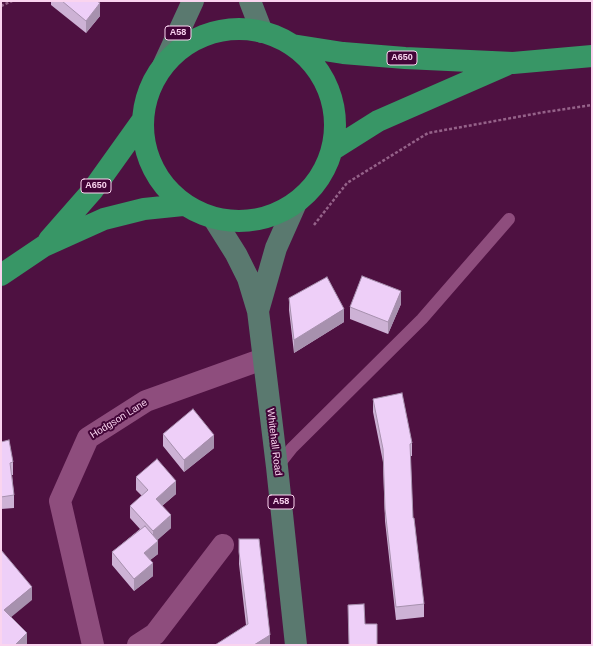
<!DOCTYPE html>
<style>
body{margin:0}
#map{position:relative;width:593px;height:646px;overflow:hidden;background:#4e1141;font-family:Arial,sans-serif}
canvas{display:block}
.frame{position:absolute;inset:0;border:2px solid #fad4ef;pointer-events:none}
</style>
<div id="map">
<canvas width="593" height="646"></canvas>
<div class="frame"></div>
</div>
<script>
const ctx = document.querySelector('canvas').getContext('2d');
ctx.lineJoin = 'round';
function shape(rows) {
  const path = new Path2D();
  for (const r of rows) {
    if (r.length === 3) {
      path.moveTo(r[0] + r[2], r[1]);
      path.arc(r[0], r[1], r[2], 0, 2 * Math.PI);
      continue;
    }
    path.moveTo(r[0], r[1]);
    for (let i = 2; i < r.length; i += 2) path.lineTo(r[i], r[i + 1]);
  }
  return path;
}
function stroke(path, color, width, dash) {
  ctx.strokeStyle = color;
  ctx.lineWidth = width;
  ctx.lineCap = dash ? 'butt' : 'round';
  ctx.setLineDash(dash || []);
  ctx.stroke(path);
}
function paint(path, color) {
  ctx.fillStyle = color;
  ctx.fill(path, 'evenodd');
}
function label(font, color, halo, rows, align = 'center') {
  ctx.font = font + ' Arial,sans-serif';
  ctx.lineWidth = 4;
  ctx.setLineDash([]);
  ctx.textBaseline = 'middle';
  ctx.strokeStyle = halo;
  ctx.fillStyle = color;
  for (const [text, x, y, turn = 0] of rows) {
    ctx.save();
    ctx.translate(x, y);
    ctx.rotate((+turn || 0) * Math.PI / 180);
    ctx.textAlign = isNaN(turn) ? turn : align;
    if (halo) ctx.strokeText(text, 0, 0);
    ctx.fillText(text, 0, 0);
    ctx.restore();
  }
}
const path = shape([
 [1,6,12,1],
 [314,225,347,183,428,133,545,112,592,105]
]);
const lane = shape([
 [277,467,292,448,422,319,509,219]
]);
const street = shape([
 [93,645,60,501,88,438,146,401,263,359],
 [138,645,155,634,223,545]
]);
const primary = shape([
 [250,1,262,32],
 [163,66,193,1],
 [214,219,236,254,248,278,258,311,277,467,296,645],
 [258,311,276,248,296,203]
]);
const highway = shape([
 [239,125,96],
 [292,45,343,53,405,58,513,63,592,56],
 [332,150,378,121,506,65],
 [49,240,92,191,142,121],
 [1,275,44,246,104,219,144,209,183,205]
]);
const wall = shape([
 [51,1,97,1,100,16,86,33,51,5],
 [289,298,344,322,294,353,289,310],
 [401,304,388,334,350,319,350,307],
 [373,399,412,443,412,456,410,456,413,518,424,604,424,617,396,620,385,521,383,462,373,412],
 [163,434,214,448,184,472,163,446],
 [1,442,13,462,13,475,12,475,14,495,14,508,1,509],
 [136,477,176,494,162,506,171,528,157,540,158,554,150,560,153,576,134,591,112,565,112,552,140,529,130,518,130,506,142,496,136,490],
 [239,539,270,645,246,625,239,564]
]);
const shadedWall = shape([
 [100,3,100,16,86,33,86,21],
 [401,291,401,304,388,334,388,322],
 [344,309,344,322,294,353,294,340],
 [214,435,214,448,184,472,184,460],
 [176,481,176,494,156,511,156,499],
 [171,515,171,528,153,544,153,531],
 [158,541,158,554,144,565,144,553],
 [153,563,153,576,134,591,134,579],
 [32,587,32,600,4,623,4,610],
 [27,633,27,645,15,645],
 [270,635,270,645,254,645]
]);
const building = shape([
 [62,1,97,1,100,3,86,21,62,1],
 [362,276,401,291,388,322,350,307,362,276],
 [327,277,344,309,294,340,289,298,327,277],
 [402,393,412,443,410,444,413,518,414,518,424,604,396,607,385,509,383,449,373,399,402,393],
 [193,409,214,435,184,460,163,434,193,409],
 [9,440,13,462,10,463,14,495,1,497,1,442,9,440],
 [157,459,176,481,156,499,171,515,153,531,130,506,148,490,136,477,157,459],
 [145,526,158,541,144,553,153,563,134,579,112,552,145,526],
 [239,539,259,539,270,635,254,645,215,645,248,624,239,552,239,539],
 [1,550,32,587,4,610,27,633,15,645,1,645,1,550],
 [364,604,365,624,377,624,377,645,349,645,348,605,364,604]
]);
const shields = [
 [178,33,26],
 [402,58,30],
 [96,186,30],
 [281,502,26]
];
const shieldNames = [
 ["A58",178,33],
 ["A650",402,58],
 ["A650",96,186],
 ["A58",281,502]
];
const streetNames = [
 ["Hodgson Lane",119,419,-32],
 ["Whitehall Road",274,442,83]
];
stroke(path, '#956289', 2.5, [3, 2]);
stroke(lane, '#8e4d7d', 12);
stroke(street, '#8e4d7d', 22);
stroke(primary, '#5a796f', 22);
stroke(highway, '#389666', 22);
paint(wall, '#cdb2d5');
paint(shadedWall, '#a791ae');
paint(building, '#eecff8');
stroke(building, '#a791ae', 1);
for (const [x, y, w] of shields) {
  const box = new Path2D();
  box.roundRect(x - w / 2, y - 7, w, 14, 3);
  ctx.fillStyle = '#420437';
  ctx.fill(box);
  stroke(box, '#fad4ef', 1);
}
label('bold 9px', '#fad4ef', null, shieldNames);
label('10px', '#fad4ef', '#420437', streetNames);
</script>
